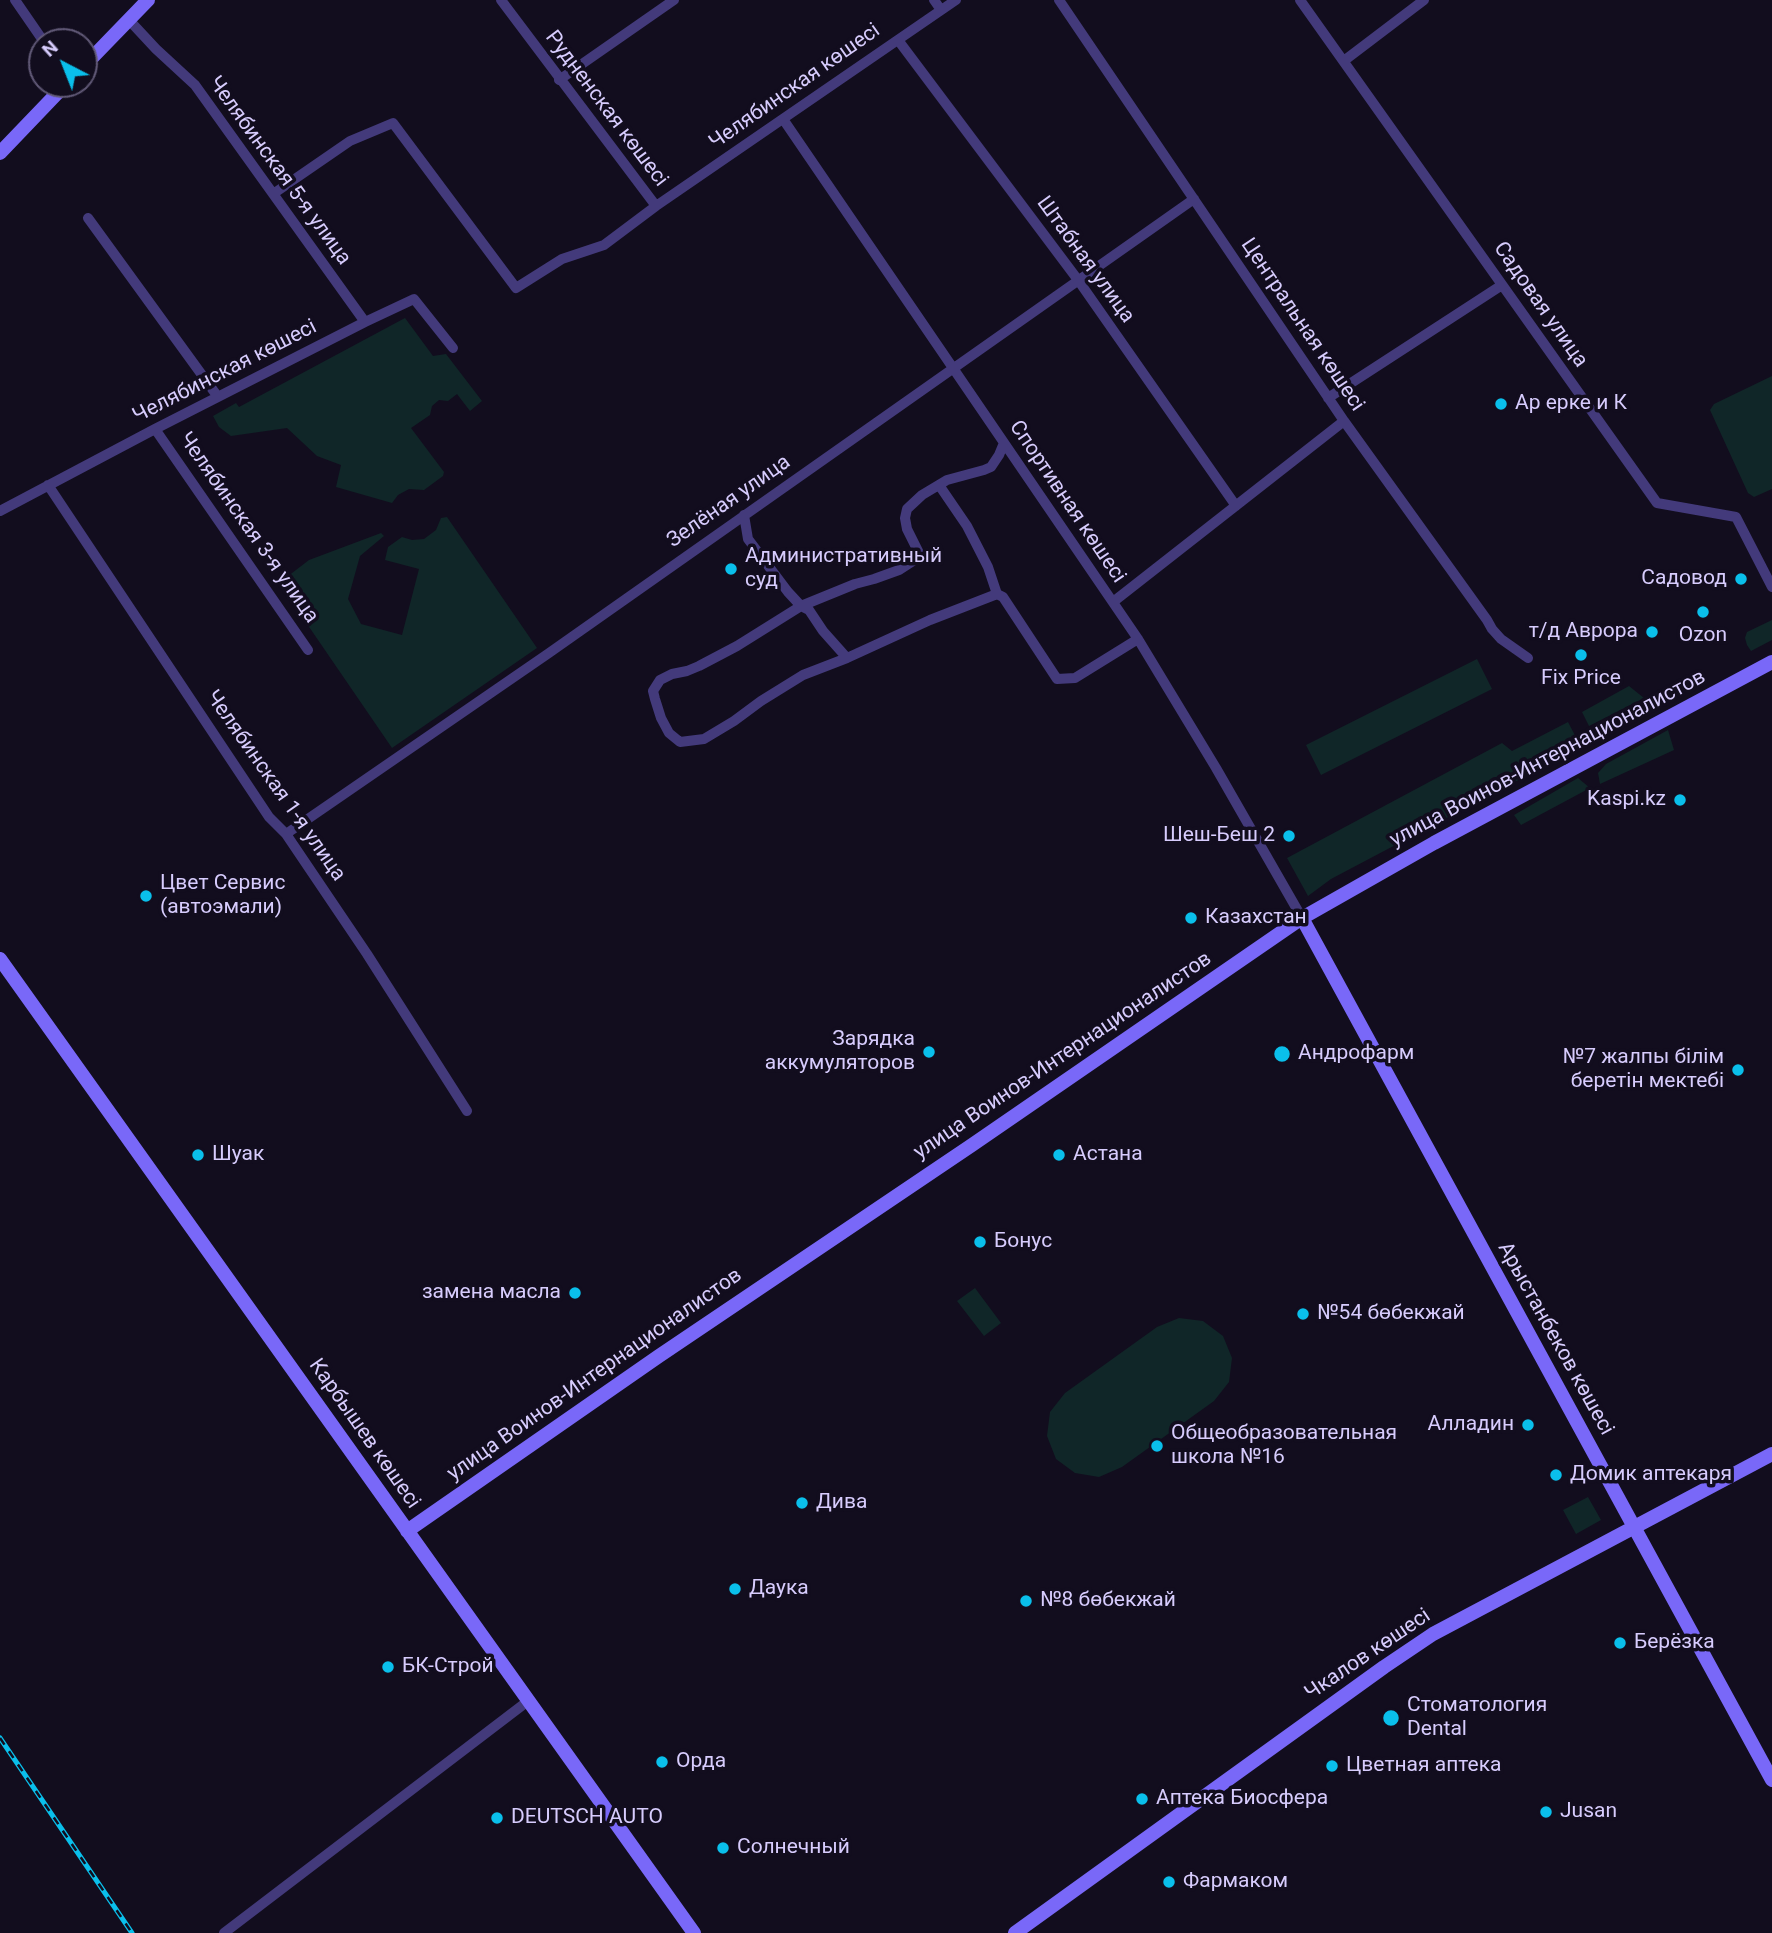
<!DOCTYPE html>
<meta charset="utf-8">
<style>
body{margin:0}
#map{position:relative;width:1772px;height:1933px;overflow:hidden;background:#120d1e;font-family:Roboto,sans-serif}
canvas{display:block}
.north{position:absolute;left:28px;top:28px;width:70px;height:70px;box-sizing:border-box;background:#120d1e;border:2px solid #615977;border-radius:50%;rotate:318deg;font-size:19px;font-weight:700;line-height:28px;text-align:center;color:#d7ccfd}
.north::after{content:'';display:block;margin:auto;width:24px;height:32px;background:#0abfeb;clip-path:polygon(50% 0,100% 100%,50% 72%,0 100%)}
</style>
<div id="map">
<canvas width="1772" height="1933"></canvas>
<div class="north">N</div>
</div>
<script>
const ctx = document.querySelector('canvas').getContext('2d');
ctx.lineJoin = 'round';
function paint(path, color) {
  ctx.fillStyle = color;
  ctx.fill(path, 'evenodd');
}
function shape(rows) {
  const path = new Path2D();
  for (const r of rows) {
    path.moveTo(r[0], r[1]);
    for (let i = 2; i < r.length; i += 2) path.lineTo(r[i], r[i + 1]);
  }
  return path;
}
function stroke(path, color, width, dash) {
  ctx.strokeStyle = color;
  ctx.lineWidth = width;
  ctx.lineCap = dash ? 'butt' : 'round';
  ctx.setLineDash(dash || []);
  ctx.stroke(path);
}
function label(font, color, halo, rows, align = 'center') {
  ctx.font = font + ' Roboto,sans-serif';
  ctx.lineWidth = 7;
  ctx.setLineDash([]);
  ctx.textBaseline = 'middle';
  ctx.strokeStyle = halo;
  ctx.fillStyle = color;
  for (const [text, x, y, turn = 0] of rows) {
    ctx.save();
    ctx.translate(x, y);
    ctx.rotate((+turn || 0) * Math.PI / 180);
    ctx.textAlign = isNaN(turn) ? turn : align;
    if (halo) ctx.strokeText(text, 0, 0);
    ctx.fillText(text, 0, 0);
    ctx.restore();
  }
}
const green = shape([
 [405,318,433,356,446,354,482,401,470,411,457,394,448,401,439,400,432,406,430,415,411,428,444,472,443,476,424,490,409,489,398,495,392,503,336,487,341,465,317,456,287,428,231,436,219,427,213,416,236,403,239,407],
 [1772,376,1772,489,1754,497,1748,493,1710,410,1714,404],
 [447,517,537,648,392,748,279,583,309,560,381,533,384,536,360,556,348,599,361,624,402,635,419,569,385,560,388,547,402,537,412,540,424,539,436,530,441,518],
 [1772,620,1772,640,1751,651,1747,645,1745,638,1747,632],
 [1477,659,1492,689,1321,775,1306,745],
 [1629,686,1644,698,1589,726,1582,712],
 [1657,695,1661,700,1593,736,1590,730],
 [1568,722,1581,747,1331,879,1308,896,1287,858,1502,743,1512,751],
 [1668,730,1674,750,1600,784,1598,773,1606,764],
 [1578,778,1590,788,1521,825,1514,815],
 [975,1288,1001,1323,984,1336,957,1301],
 [1179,1318,1203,1321,1223,1336,1232,1358,1229,1382,1214,1401,1122,1467,1099,1477,1075,1473,1056,1459,1047,1436,1050,1412,1065,1393,1157,1327],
 [1588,1497,1601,1520,1576,1534,1563,1510]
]);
const street = shape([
 [15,0,44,42],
 [501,0,656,206],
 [934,0,941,10],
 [1059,0,1344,421,1487,620,1492,629,1501,639,1528,658],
 [1300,0,1657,503,1736,517,1772,587],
 [129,20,156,49,195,85,365,322],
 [898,40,1078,280,1236,506],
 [1345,60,1424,0],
 [559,80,674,0],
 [783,119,1138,639,1216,768,1302,918],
 [273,194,350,141,393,123,516,288,562,259,604,245,656,206,956,0],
 [88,218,218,397],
 [1328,398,1502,285],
 [155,429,308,650],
 [48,485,269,817,286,834,367,954,467,1111],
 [939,485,967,526,988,567,997,594],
 [0,511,155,429,365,322,414,299,453,348],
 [744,515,748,539,788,592,801,606,809,610,823,631,847,658,930,620,997,594,1003,597,1057,679,1075,678,1138,639],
 [1113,602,1344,421],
 [847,658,803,675,761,701,734,721,704,739,680,742,669,733,661,718,655,699,653,691,660,680,672,674,687,671,699,666,737,646,801,606,855,584,874,579,899,570,916,559,919,553,907,529,905,518,907,509,922,495,947,480,984,470,991,467,999,455,1004,443],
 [286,834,549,653,1194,199],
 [224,1933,528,1701]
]);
const secondary = shape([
 [84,66,148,0],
 [0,153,66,84],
 [1302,918,1772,1780],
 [0,959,694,1933],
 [407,1531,659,1356,972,1145,1302,918,1434,843,1772,662],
 [1015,1933,1384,1667,1433,1634,1772,1454]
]);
const rail = shape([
 [0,1738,132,1933]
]);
const markers = [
 [1501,404,7,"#0abfeb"],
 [731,569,7,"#0abfeb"],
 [1741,579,7,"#0abfeb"],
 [1703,612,7,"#0abfeb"],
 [1652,632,7,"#0abfeb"],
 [1581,655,7,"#0abfeb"],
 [1680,800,7,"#0abfeb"],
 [1289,836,7,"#0abfeb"],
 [146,896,7,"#0abfeb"],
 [1191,918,7,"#0abfeb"],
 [929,1052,7,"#0abfeb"],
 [1282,1054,9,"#0abfeb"],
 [1738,1070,7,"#0abfeb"],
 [198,1155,7,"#0abfeb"],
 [1059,1155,7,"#0abfeb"],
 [980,1242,7,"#0abfeb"],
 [575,1293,7,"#0abfeb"],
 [1303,1314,7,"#0abfeb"],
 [1528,1425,7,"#0abfeb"],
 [1157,1446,7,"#0abfeb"],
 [1556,1475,7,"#0abfeb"],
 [802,1503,7,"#0abfeb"],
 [735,1589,7,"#0abfeb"],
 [1026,1601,7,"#0abfeb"],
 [1620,1643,7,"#0abfeb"],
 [388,1667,7,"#0abfeb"],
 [1391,1718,9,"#0abfeb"],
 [662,1762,7,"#0abfeb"],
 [1332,1766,7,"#0abfeb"],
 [1142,1799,7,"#0abfeb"],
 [1546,1812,7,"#0abfeb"],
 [497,1818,7,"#0abfeb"],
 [723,1848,7,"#0abfeb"],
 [1169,1882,7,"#0abfeb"]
];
const streetNames = [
 ["Челябинская көшесі",795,87,-35],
 ["Рудненская көшесі",606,109,53],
 ["Челябинская 5-я улица",279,171,54],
 ["Штабная улица",1085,260,54],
 ["Садовая улица",1540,305,55],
 ["Центральная көшесі",1302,325,56],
 ["Челябинская көшесі",225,372,-27],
 ["Зелёная улица",729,502,-35],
 ["Спортивная көшесі",1067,502,56],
 ["Челябинская 3-я улица",248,528,55],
 ["улица Воинов-Интернационалистов",1548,759,-28],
 ["Челябинская 1-я улица",275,786,55],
 ["улица Воинов-Интернационалистов",1063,1056,-34],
 ["Арыстанбеков көшесі",1555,1339,61],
 ["улица Воинов-Интернационалистов",595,1375,-35],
 ["Карбышев көшесі",364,1434,55],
 ["Чкалов көшесі",1368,1655,-34]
];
const poiNames = [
 ["Ар ерке и К",1515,404],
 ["Административный",745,557],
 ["суд",745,581],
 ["Садовод",1727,579,"right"],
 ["т/д Аврора",1638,632,"right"],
 ["Ozon",1703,636,"center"],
 ["Fix Price",1581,679,"center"],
 ["Kaspi.kz",1666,800,"right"],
 ["Шеш-Беш 2",1275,836,"right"],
 ["Цвет Сервис",160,884],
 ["(автоэмали)",160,908],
 ["Казахстан",1205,918],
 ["Зарядка",915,1040,"right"],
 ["аккумуляторов",915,1064,"right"],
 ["Андрофарм",1298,1054],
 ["№7 жалпы білім",1724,1058,"right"],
 ["беретін мектебі",1724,1082,"right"],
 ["Шуак",212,1155],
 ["Астана",1073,1155],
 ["Бонус",994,1242],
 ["замена масла",561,1293,"right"],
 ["№54 бөбекжай",1317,1314],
 ["Алладин",1514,1425,"right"],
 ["Общеобразовательная",1171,1434],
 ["школа №16",1171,1458],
 ["Домик аптекаря",1570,1475],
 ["Дива",816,1503],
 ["Даука",749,1589],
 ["№8 бөбекжай",1040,1601],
 ["Берёзка",1634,1643],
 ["БК-Строй",402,1667],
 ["Стоматология",1407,1706],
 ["Dental",1407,1730],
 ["Орда",676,1762],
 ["Цветная аптека",1346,1766],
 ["Аптека Биосфера",1156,1799],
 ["Jusan",1560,1812],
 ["DEUTSCH AUTO",511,1818],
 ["Солнечный",737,1848],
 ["Фармаком",1183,1882]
];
paint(green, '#102628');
stroke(street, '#433a7b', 10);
stroke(secondary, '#7968f8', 14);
stroke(rail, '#0abfeb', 5);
stroke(rail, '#120d1e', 2.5, [8]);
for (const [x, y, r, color] of markers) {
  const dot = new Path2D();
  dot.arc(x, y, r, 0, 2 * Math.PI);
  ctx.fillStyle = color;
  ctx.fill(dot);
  stroke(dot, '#120d1e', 2.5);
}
label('21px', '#d7ccfd', '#120d1e', streetNames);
label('21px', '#d7ccfd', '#120d1e', poiNames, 'left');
</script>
